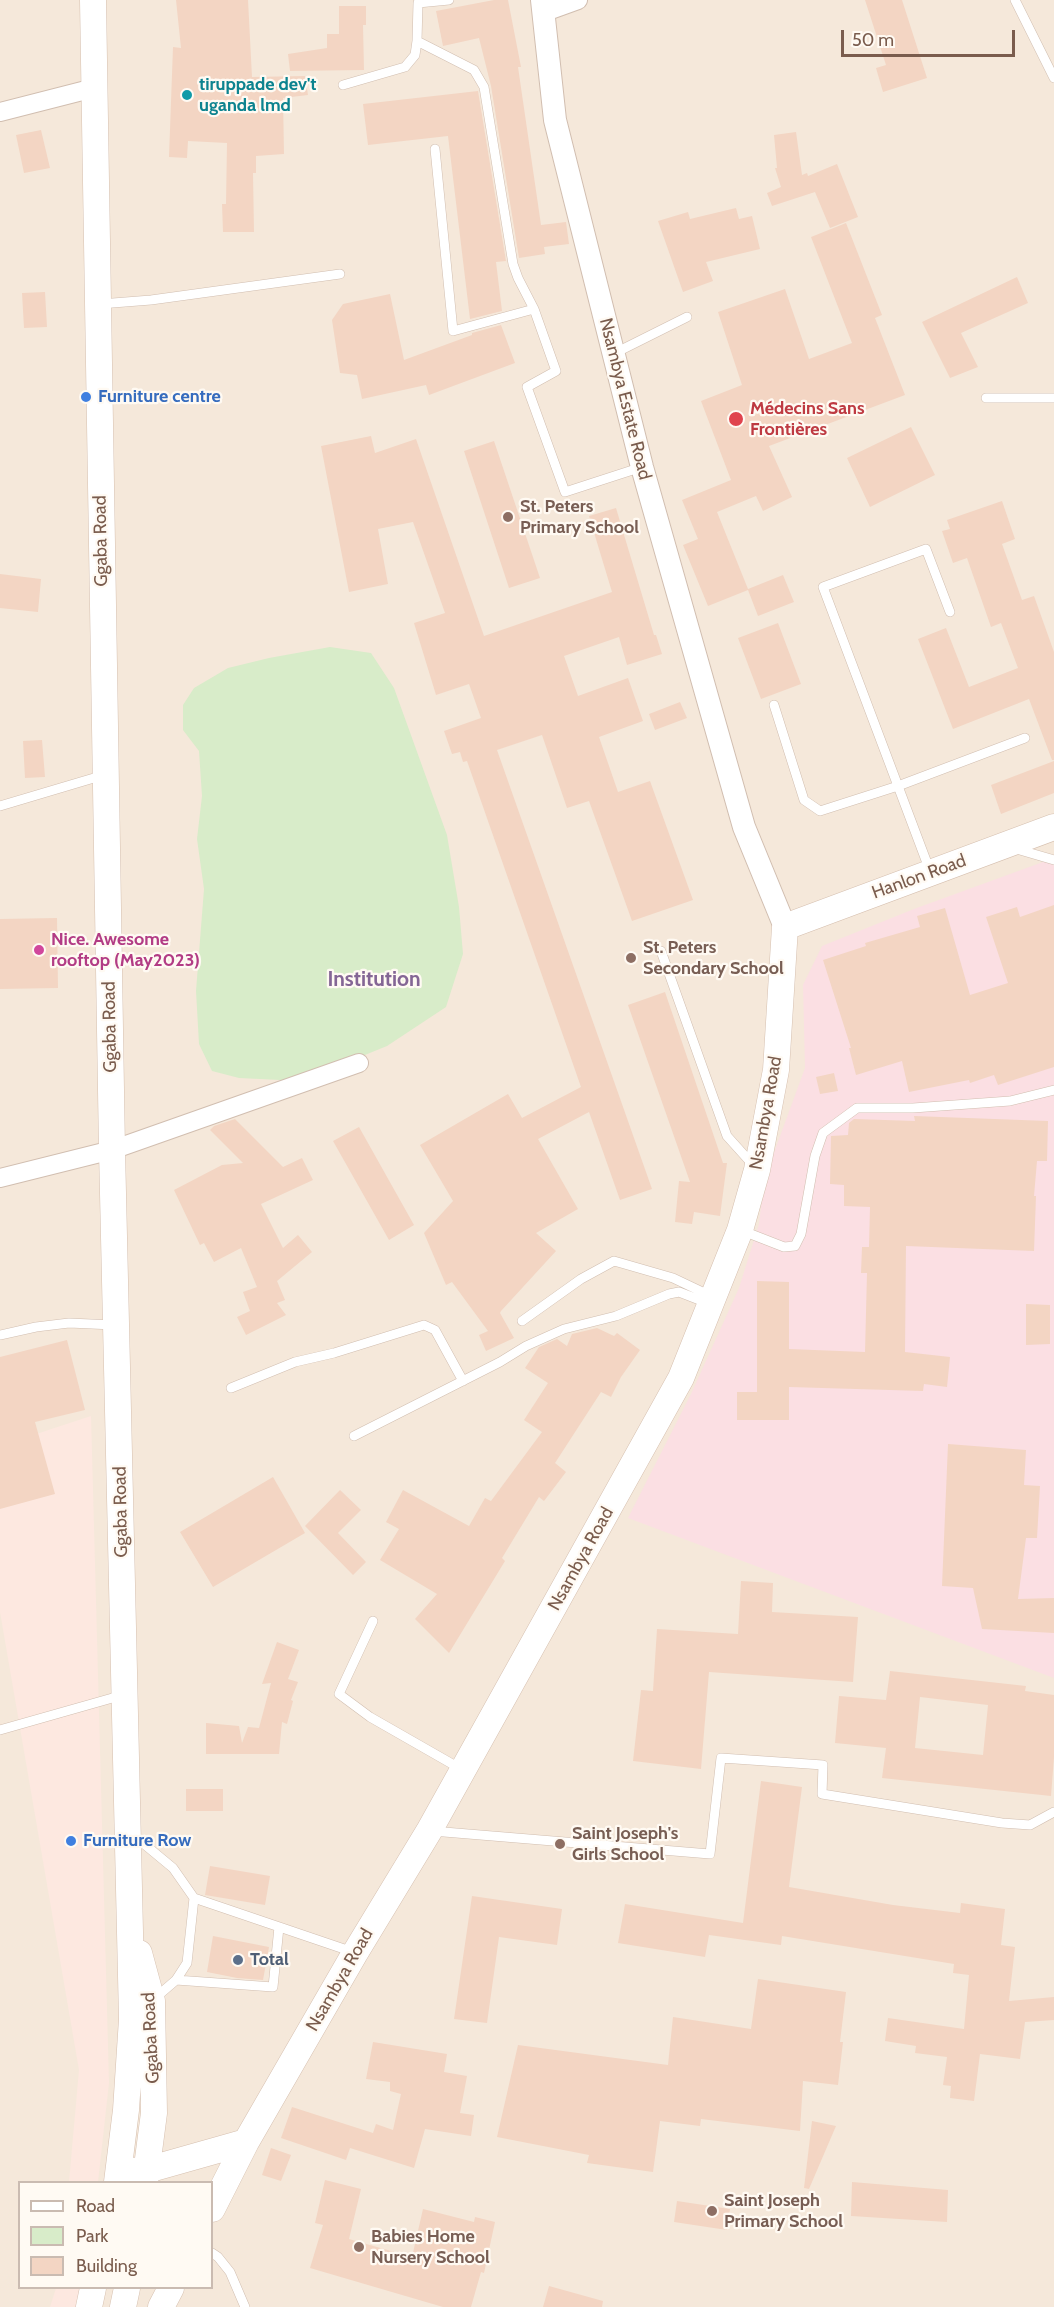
<!DOCTYPE html>
<meta charset="utf-8">
<style>
body{margin:0}
#map{position:relative;width:1054px;height:2307px;overflow:hidden;background:#fdf6ec;font-family:Cabin,sans-serif}
canvas{display:block}
.legend{position:absolute;left:18px;top:2181px;width:195px;height:108px;box-sizing:border-box;background:#fffaf3;border:2px solid #cabbb1;margin:0;padding:8px 10px;list-style:none;font-size:18px;color:#7a5c4d}
.legend li{display:flex;align-items:center;gap:12px;height:30px}
.legend b{width:30px;border:2px solid #cabbb1}
.scale{position:absolute;left:841px;top:30px;width:174px;height:27px;box-sizing:border-box;border:3px solid #7a5c4d;border-top:0;padding-left:8px;font-size:18px;line-height:21px;white-space:nowrap;color:#7a5c4d;-webkit-text-stroke:4px #fffaf3;paint-order:stroke}
</style>
<div id="map">
<canvas width="1054" height="2307"></canvas>
<ul class="legend">
<li><b style="height:8px;background:#fff"></b>Road</li>
<li><b style="height:16px;background:#d8ecc9"></b>Park</li>
<li><b style="height:16px;background:#f3d5c3"></b>Building</li>
</ul>
<div class="scale">50 m</div>
</div>
<script>
const ctx = document.querySelector('canvas').getContext('2d');
ctx.lineJoin = 'round';
function paint(path, color) {
  ctx.fillStyle = color;
  ctx.fill(path, 'evenodd');
}
function shape(rows) {
  const path = new Path2D();
  for (const r of rows) {
    path.moveTo(r[0], r[1]);
    for (let i = 2; i < r.length; i += 2) path.lineTo(r[i], r[i + 1]);
  }
  return path;
}
function stroke(path, color, width, dash) {
  ctx.strokeStyle = color;
  ctx.lineWidth = width;
  ctx.lineCap = dash ? 'butt' : 'round';
  ctx.setLineDash(dash || []);
  ctx.stroke(path);
}
function label(font, color, halo, rows, align = 'center') {
  ctx.font = font + ' Cabin,sans-serif';
  ctx.lineWidth = 4.5;
  ctx.setLineDash([]);
  ctx.textBaseline = 'middle';
  ctx.strokeStyle = halo;
  ctx.fillStyle = color;
  for (const [text, x, y, turn = 0] of rows) {
    ctx.save();
    ctx.translate(x, y);
    ctx.rotate((+turn || 0) * Math.PI / 180);
    ctx.textAlign = isNaN(turn) ? turn : align;
    if (halo) ctx.strokeText(text, 0, 0);
    ctx.fillText(text, 0, 0);
    ctx.restore();
  }
}
const residential = shape([
 [0,0,1054,0,1054,2307,0,2307],
 [20,2182,212,2182,212,2288,20,2288]
]);
const commercial = shape([
 [91,1416,109,2083,98,2182,69,2182,79,2070,0,1612,0,1446],
 [56,2288,85,2288,79,2307,50,2307]
]);
const medical = shape([
 [1054,858,1054,1678,628,1518,691,1394,739,1288,759,1224,764,1180,805,1068,803,985,822,946,914,909]
]);
const green = shape([
 [330,647,371,653,394,688,447,835,459,907,463,954,446,1007,387,1046,301,1081,239,1078,212,1071,199,1044,196,991,204,889,197,839,202,796,199,751,183,730,183,705,194,688,228,668,269,658]
]);
const building = shape([
 [176,0,248,0,252,77,305,76,308,95,283,98,284,154,256,156,256,173,253,173,254,232,223,232,222,204,226,204,227,143,188,141,187,158,169,157,173,47,181,48],
 [494,0,508,0,521,67,518,67,541,225,566,222,569,244,544,247,545,254,519,258,491,86,479,38,443,46,436,11],
 [865,0,902,0,927,78,883,92,876,68,886,65],
 [339,6,366,6,366,25,363,25,364,70,290,71,288,54,327,48,327,34,339,34],
 [478,91,506,261,496,262,502,311,470,319,448,136,368,145,363,104],
 [41,130,50,168,24,173,16,135],
 [796,132,802,175,807,173,808,176,837,164,858,217,830,228,815,192,772,206,767,193,781,187,775,168,777,168,774,135],
 [736,208,739,219,752,216,760,249,706,262,713,281,683,292,658,221,688,212,690,219],
 [846,223,882,315,875,318,905,395,769,446,792,497,763,511,756,496,717,512,748,589,783,575,794,602,758,616,748,590,708,606,683,545,698,539,682,500,731,480,701,401,742,385,718,312,785,289,809,359,852,343,811,237],
 [1017,277,1028,303,961,333,978,367,950,378,922,322],
 [45,292,47,327,24,328,22,293],
 [390,294,404,360,472,335,472,333,501,325,515,363,429,395,426,385,362,399,357,375,340,373,332,320,343,304],
 [911,427,935,475,870,507,847,458],
 [371,436,375,453,416,439,484,636,612,592,589,516,616,508,654,635,656,635,662,654,627,665,619,637,564,656,578,696,628,678,643,721,599,737,618,792,650,781,693,900,632,921,589,801,567,808,542,735,497,750,652,1189,620,1200,589,1112,538,1139,578,1209,536,1233,556,1251,501,1311,500,1313,514,1338,486,1351,479,1335,488,1331,452,1282,446,1285,424,1233,453,1201,420,1145,508,1094,522,1118,581,1087,467,761,463,762,460,752,452,754,444,731,481,718,469,684,436,695,414,623,445,613,413,522,378,529,388,584,349,592,321,446],
 [494,441,540,578,509,588,464,451],
 [1002,501,1015,539,1002,544,1022,600,1034,596,1054,652,1054,760,1052,760,1029,699,953,729,918,639,946,628,969,687,1018,668,1001,623,991,627,967,558,953,563,942,531,950,529,947,520],
 [0,574,41,579,38,612,0,608],
 [778,623,801,684,761,699,738,638],
 [680,702,687,718,655,730,649,714],
 [42,740,45,777,25,778,23,741],
 [1054,761,1054,793,1001,814,991,785],
 [1054,905,1054,1067,998,1085,994,1075,970,1083,969,1080,909,1092,902,1061,856,1075,849,1048,851,1048,823,960,866,946,865,943,920,927,917,916,945,908,970,995,1008,983,986,917,1017,907,1020,917],
 [57,918,58,988,0,989,0,919],
 [665,992,723,1163,727,1163,720,1216,694,1212,692,1224,675,1222,679,1181,690,1182,628,1005],
 [834,1073,838,1091,820,1094,816,1077],
 [914,1116,1048,1121,1047,1161,1037,1161,1034,1196,1036,1196,1034,1251,906,1246,905,1352,950,1357,947,1387,924,1384,923,1391,789,1387,789,1420,737,1420,737,1392,757,1392,757,1281,789,1282,789,1349,865,1352,867,1273,861,1273,862,1247,869,1247,870,1207,844,1206,844,1185,830,1184,831,1136,848,1135,849,1123,854,1119,915,1121],
 [235,1119,283,1167,302,1158,313,1180,261,1204,283,1248,298,1235,312,1252,277,1281,285,1300,277,1303,286,1315,246,1335,237,1317,250,1311,243,1292,257,1287,241,1248,214,1262,204,1243,200,1245,174,1190,222,1165,243,1163,210,1130,214,1126],
 [359,1127,414,1225,389,1240,333,1141],
 [1026,1304,1050,1305,1050,1344,1026,1345],
 [597,1328,614,1336,617,1333,640,1350,621,1377,611,1397,601,1392,555,1463,566,1472,544,1501,539,1497,502,1558,505,1561,449,1653,415,1619,437,1594,380,1560,399,1529,386,1522,403,1490,469,1526,485,1498,491,1501,542,1432,524,1420,548,1383,525,1368,539,1347,557,1339,567,1346,572,1334],
 [67,1340,85,1410,35,1422,55,1494,0,1509,0,1357],
 [948,1444,1026,1450,1024,1485,1040,1486,1037,1538,1026,1538,1018,1599,1054,1598,1054,1633,982,1629,973,1588,942,1586],
 [273,1477,305,1533,213,1587,180,1532],
 [340,1490,361,1510,338,1533,366,1562,353,1575,305,1526],
 [741,1581,773,1583,772,1612,858,1617,853,1682,709,1672,701,1769,633,1761,641,1690,653,1691,657,1629,738,1634],
 [277,1642,299,1650,288,1679,298,1682,291,1700,293,1701,287,1724,282,1722,279,1754,206,1754,206,1723,239,1726,242,1743,248,1727,259,1728,271,1683,262,1684],
 [890,1671,1026,1686,1025,1691,1054,1695,1054,1757,1051,1796,882,1778,886,1748,835,1743,839,1696,886,1700],
 [920,1697,988,1705,983,1755,915,1748],
 [761,1781,802,1787,789,1887,893,1905,960,1913,961,1903,1005,1909,1001,1945,1015,1947,1009,2001,1054,1997,1054,2020,1025,2022,1020,2059,980,2054,974,2101,950,2098,951,2086,943,2085,947,2057,915,2053,916,2046,885,2041,888,2018,964,2029,969,1975,953,1973,954,1964,782,1936,781,1945,709,1935,705,1957,618,1943,625,1904,743,1923],
 [186,1789,223,1789,223,1811,186,1811],
 [210,1866,270,1876,265,1905,205,1895],
 [472,1896,562,1909,557,1945,499,1937,487,2023,454,2019],
 [213,1936,269,1947,263,1980,237,1978,207,1972],
 [758,1979,846,1992,840,2042,843,2042,838,2085,803,2081,800,2131,701,2119,700,2126,660,2121,653,2172,587,2163,589,2155,497,2137,518,2045,668,2065,673,2017,751,2029],
 [373,2042,447,2054,444,2072,467,2076,460,2113,474,2115,471,2136,425,2129,414,2168,350,2148,346,2160,281,2138,292,2107,373,2133,376,2124,393,2130,401,2094,390,2091,390,2082,366,2079],
 [812,2121,836,2126,809,2189,804,2188],
 [271,2148,291,2155,281,2181,262,2175],
 [325,2180,361,2189,349,2239,412,2257,423,2209,474,2222,475,2217,495,2222,484,2273,481,2272,471,2307,443,2307,310,2268,323,2225,315,2223],
 [852,2182,948,2190,947,2222,851,2216],
 [677,2201,730,2209,727,2230,674,2222],
 [549,2286,603,2301,602,2307,543,2307]
]);
const service = shape([
 [449,0,418,3,417,41,474,70,484,87,513,264,518,278,534,309,556,371,527,387,565,492,642,467],
 [1015,0,1054,78],
 [343,85,405,67,415,55,417,41],
 [435,149,453,331,534,309],
 [100,304,151,300,340,274],
 [613,354,687,317],
 [986,398,1054,398],
 [774,705,804,800,820,811,898,786,1025,738],
 [0,806,104,775],
 [1013,848,1054,860],
 [930,871,823,587,926,549,950,612],
 [661,951,727,1136,754,1166],
 [743,1231,784,1247,795,1246,801,1234,815,1156,823,1133,857,1108,913,1108,1010,1101,1054,1090],
 [522,1321,581,1279,614,1261,673,1278,713,1297],
 [0,1335,36,1327,69,1323,114,1325],
 [231,1388,295,1362,334,1353,424,1325,435,1330,463,1381],
 [354,1436,500,1362,526,1346,564,1329,616,1316,669,1294,679,1292,710,1304],
 [373,1621,339,1694,370,1717,461,1769],
 [0,1730,123,1695],
 [432,1831,710,1854,721,1758,823,1765,822,1794,1002,1823,1030,1825,1054,1812],
 [132,1834,173,1868,194,1898,187,1963,176,1980,154,1999],
 [194,1898,353,1952],
 [176,1980,273,1987,279,1927],
 [212,2253,218,2257,230,2272,245,2307]
]);
const minor = shape([
 [542,13,578,0],
 [0,112,94,88],
 [0,1178,112,1150,359,1063]
]);
const tertiary = shape([
 [542,0,555,120,642,467,744,827,785,927]
]);
const secondary = shape([
 [93,0,112,1150,132,2019,126,2110,117,2182],
 [139,1953,152,2001,154,2113,145,2182],
 [132,2171,147,2170,246,2142],
 [212,2209,246,2142,355,1953,429,1831,681,1378,740,1230,757,1170,776,1070,785,927,1054,827],
 [89,2307,93,2288],
 [123,2307,127,2288],
 [161,2307,171,2288]
]);
const markers = [
 [187,95,6,"#0f9aa8"],
 [86,397,6,"#3f7fe0"],
 [736,419,8,"#e0444e"],
 [508,517,6,"#8d6e63"],
 [39,950,6,"#d1479c"],
 [631,958,6,"#8d6e63"],
 [71,1841,6,"#3f7fe0"],
 [560,1844,6,"#8d6e63"],
 [238,1960,6,"#5c6f8a"],
 [712,2211,6,"#8d6e63"],
 [359,2247,6,"#8d6e63"]
];
const cultureNames = [
 ["tiruppade dev't",199,85],
 ["uganda lmd",199,106]
];
const shopNames = [
 ["Furniture centre",98,397],
 ["Furniture Row",83,1841]
];
const streetNames = [
 ["Nsambya Estate Road",625,399,76],
 ["Ggaba Road",101,541,-91],
 ["Hanlon Road",919,877,-20],
 ["Ggaba Road",110,1027,-91],
 ["Nsambya Road",766,1113,-80],
 ["Ggaba Road",121,1512,-91],
 ["Nsambya Road",581,1559,-61],
 ["Nsambya Road",340,1980,-60],
 ["Ggaba Road",151,2038,-93]
];
const healthNames = [
 ["Médecins Sans",750,409],
 ["Frontières",750,430]
];
const educationNames = [
 ["St. Peters",520,507],
 ["Primary School",520,528],
 ["St. Peters",643,948],
 ["Secondary School",643,969],
 ["Saint Joseph's",572,1834],
 ["Girls School",572,1855],
 ["Saint Joseph",724,2201],
 ["Primary School",724,2222],
 ["Babies Home",371,2237],
 ["Nursery School",371,2258]
];
const hotelNames = [
 ["Nice. Awesome",51,940],
 ["rooftop (May2023)",51,961]
];
const serviceNames = [
 ["Total",250,1960]
];
const quarterNames = [
 ["Institution",374,980]
];
paint(residential, '#f5e8da');
paint(commercial, '#fde8e0');
paint(medical, '#fbdfe3');
paint(green, '#d8ecc9');
paint(building, '#f3d5c3');
stroke(service, '#d1beb0', 10);
stroke(minor, '#d1beb0', 20);
stroke(tertiary, '#d1beb0', 24);
stroke(secondary, '#d6c0b0', 27);
stroke(service, '#fff', 9);
stroke(minor, '#fff', 18);
stroke(tertiary, '#fff', 22);
stroke(secondary, '#fff', 26);
for (const [x, y, r, color] of markers) {
  const dot = new Path2D();
  dot.arc(x, y, r, 0, 2 * Math.PI);
  ctx.fillStyle = color;
  ctx.fill(dot);
  stroke(dot, '#fffaf3', 2);
}
label('bold 18px', '#0d838f', '#fffaf3', cultureNames, 'left');
label('bold 18px', '#366cbe', '#fffaf3', shopNames, 'left');
label('18px', '#7a5c4d', '#fffaf3', streetNames);
label('bold 18px', '#be3a42', '#fffaf3', healthNames, 'left');
label('bold 18px', '#785e54', '#fffaf3', educationNames, 'left');
label('bold 18px', '#b23c85', '#fffaf3', hotelNames, 'left');
label('bold 18px', '#4e5e75', '#fffaf3', serviceNames, 'left');
label('bold 21px', '#846695', '#fffaf3', quarterNames);
</script>
